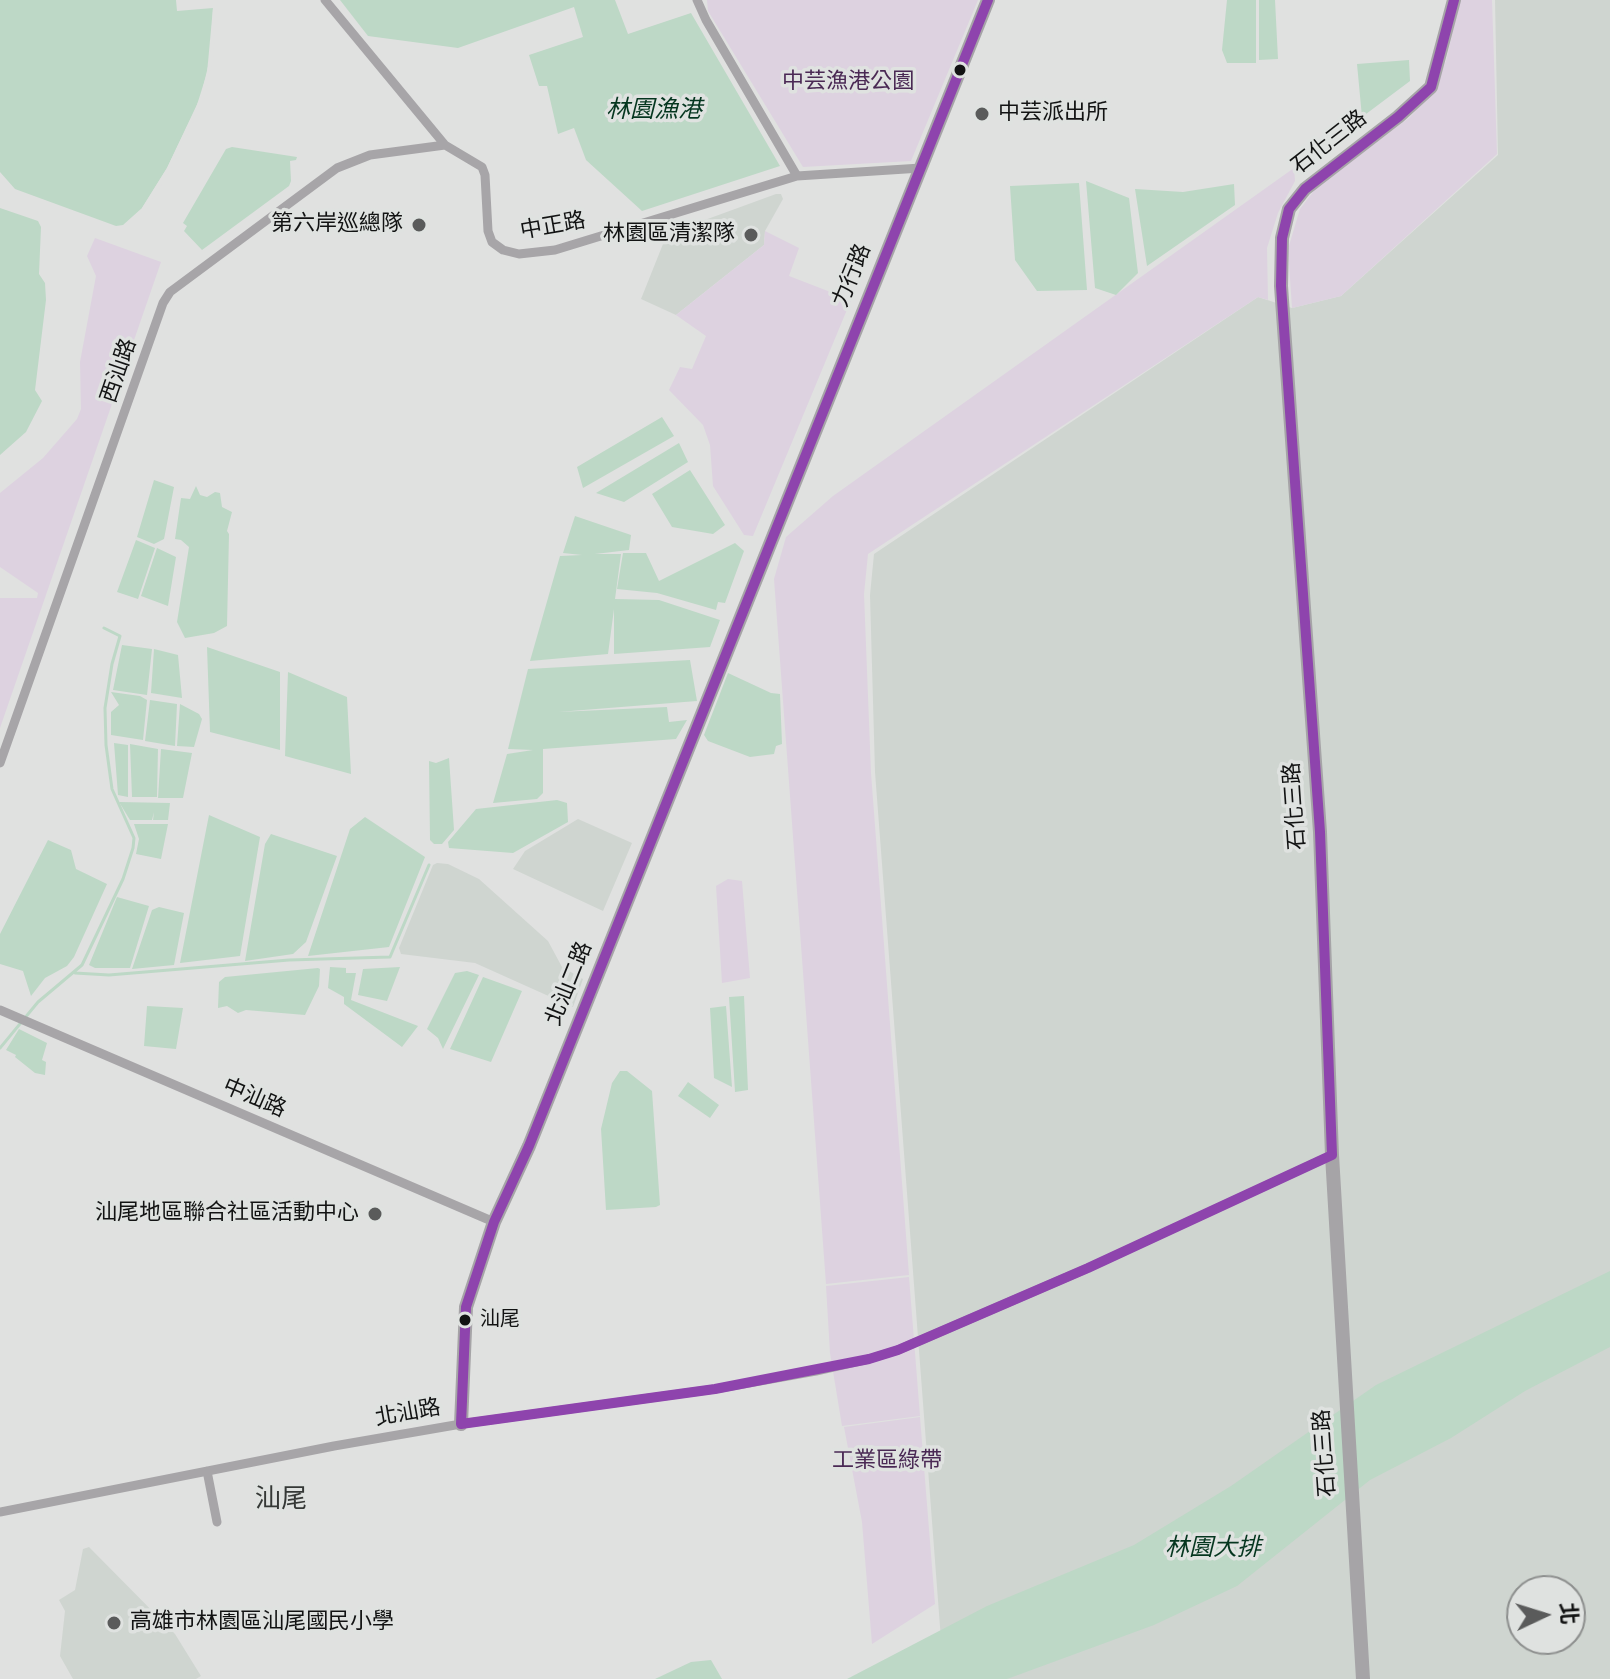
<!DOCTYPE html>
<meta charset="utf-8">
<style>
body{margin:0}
#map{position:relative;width:1610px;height:1679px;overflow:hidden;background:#e0e1e0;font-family:"Nunito Sans","Noto Sans TC",sans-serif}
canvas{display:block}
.north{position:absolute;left:1506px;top:1575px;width:80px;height:80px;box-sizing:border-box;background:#dfe2e0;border:2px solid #8d8f8e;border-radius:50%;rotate:86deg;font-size:22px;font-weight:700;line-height:32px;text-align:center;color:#121313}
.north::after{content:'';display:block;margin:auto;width:28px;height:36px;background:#5a5b5b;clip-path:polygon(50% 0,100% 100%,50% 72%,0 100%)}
</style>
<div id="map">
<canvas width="1610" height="1679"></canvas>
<div class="north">北</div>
</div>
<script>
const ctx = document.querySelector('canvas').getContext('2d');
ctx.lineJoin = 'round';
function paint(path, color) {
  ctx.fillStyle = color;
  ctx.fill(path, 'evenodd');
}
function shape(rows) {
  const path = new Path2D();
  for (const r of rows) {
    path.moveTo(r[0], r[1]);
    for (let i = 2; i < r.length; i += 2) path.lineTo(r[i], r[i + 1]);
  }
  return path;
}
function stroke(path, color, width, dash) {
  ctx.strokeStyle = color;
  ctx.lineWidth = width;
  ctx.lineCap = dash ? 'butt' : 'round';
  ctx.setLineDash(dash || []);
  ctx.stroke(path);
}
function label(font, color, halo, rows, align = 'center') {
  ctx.font = font + ' "Nunito Sans","Noto Sans TC",sans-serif';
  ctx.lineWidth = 7;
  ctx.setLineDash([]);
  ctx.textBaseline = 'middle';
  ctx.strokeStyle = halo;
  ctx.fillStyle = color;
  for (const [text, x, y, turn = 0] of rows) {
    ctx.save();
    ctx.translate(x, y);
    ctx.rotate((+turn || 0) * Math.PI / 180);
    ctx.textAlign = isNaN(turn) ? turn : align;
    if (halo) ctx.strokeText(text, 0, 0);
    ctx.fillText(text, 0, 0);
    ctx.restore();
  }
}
const built = shape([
 [1495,0,1610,0,1610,1679,944,1679,875,772,870,595,874,554,1258,297,1292,308,1341,296,1498,155],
 [1522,1591,1570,1591,1570,1639,1522,1639],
 [776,194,781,194,783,199,765,231,764,245,676,315,641,299,665,239,672,232],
 [578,819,632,843,603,911,513,869,525,851],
 [437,863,448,864,479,879,548,941,562,967,583,979,573,1007,475,963,401,954,399,948,433,865],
 [89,1547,175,1634,201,1676,196,1679,73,1679,60,1656,65,1611,59,1600,75,1590,83,1549]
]);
const green = shape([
 [707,0,978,0,911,161,803,167,708,11],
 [1460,0,1492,0,1497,154,1341,296,1292,308,1288,249,1300,209,1319,184,1409,118,1423,103,1446,61],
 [1294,168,1295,181,1278,213,1267,248,1268,300,1258,297,868,554,864,594,871,773,909,1275,826,1284,774,579,786,537,833,496],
 [765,231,799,248,789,276,851,300,753,536,744,535,713,486,710,445,703,425,669,390,680,367,692,369,706,336,676,315,764,245],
 [95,238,161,262,0,728,0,598,37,598,38,593,0,567,0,493,43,458,77,419,81,409,80,362,96,276,87,256],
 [728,879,742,881,750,978,722,983,716,886],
 [909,1277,920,1416,842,1426,830,1353,826,1286],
 [920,1417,935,1604,872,1644,862,1522,844,1427]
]);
const water = shape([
 [0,0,176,0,177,11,213,8,207,73,196,108,167,168,142,208,123,225,116,226,15,189,0,172],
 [340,0,615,0,628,34,691,13,780,166,642,211,586,160,574,128,558,134,547,86,539,86,529,55,583,37,574,7,458,48,368,36],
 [1227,0,1256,0,1256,63,1227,63,1222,50],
 [1259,0,1275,0,1278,59,1259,60],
 [1409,60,1410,81,1362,117,1357,64],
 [232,147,297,157,296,160,290,161,291,181,289,186,202,250,184,231,187,226,183,223,226,149],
 [1086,181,1129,198,1138,273,1116,295,1095,288],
 [1079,183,1087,290,1037,291,1015,260,1010,186],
 [1234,184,1235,205,1147,266,1135,189,1183,192],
 [0,208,38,221,41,227,39,274,45,283,46,300,35,390,42,401,26,432,0,455],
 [662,417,674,436,583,488,577,467],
 [679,443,688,462,624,502,596,493],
 [690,470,725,525,713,534,672,527,652,494],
 [154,480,174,487,164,539,154,544,137,537],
 [196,486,200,495,207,497,215,492,220,493,222,507,232,512,227,531,229,534,227,626,214,633,185,638,177,622,189,547,181,540,175,539,181,498,190,499],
 [575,516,631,535,629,550,595,554,621,554,615,599,659,600,720,620,710,647,614,654,614,609,608,654,530,661,560,556,582,555,563,553],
 [136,540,155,548,138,599,117,592],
 [735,543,744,551,725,603,718,602,716,610,657,593,617,589,623,553,646,553,659,581],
 [157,548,176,557,168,606,141,596],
 [122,645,152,649,147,695,113,690],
 [207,647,280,672,280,750,210,732],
 [154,649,178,655,182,698,151,693],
 [690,660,697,701,558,712,667,707,669,722,687,720,676,739,543,749,543,793,537,799,493,803,507,754,533,750,508,749,528,669],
 [288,672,347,697,351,774,285,756],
 [728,673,771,693,780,694,782,744,776,746,774,754,750,757,708,741,704,735],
 [111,692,140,696,147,700,143,740,111,735,111,712,119,705],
 [150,700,177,704,175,746,145,741],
 [180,704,199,714,202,719,194,747,177,746],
 [114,743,128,745,128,797,118,795],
 [130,744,158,749,157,797,132,797],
 [161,749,192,753,183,798,158,798],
 [449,758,454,830,442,844,434,844,430,840,429,761,436,763],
 [557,800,567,803,568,822,513,853,449,848,448,842,476,809],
 [119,802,170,803,168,820,153,820,154,812,152,820,130,820],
 [209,815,260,837,240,956,180,963],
 [365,817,425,857,389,947,308,956,350,829],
 [134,824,168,824,161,859,136,854,139,839],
 [271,834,337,856,306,942,293,954,245,961,265,844],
 [48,840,71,850,76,869,107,884,74,957,67,966,45,978,31,996,23,971,0,964,0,934],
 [117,897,149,906,130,968,95,968,89,965],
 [159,907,184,913,174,965,132,969,152,910],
 [330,967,346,968,346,973,356,973,351,1000,418,1026,402,1047,344,1004,344,997,328,988],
 [400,967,387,1001,358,995,363,969],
 [318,968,320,969,319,986,305,1015,246,1010,238,1013,227,1006,218,1008,219,982,225,977],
 [467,971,479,975,443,1049,438,1038,427,1029,455,973],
 [483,977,522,991,491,1062,450,1049],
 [744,996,748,1090,735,1092,729,997],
 [147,1006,183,1008,176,1049,144,1046],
 [726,1006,732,1087,714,1078,710,1008],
 [19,1029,47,1043,42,1060,46,1062,45,1075,35,1073,15,1057,16,1055,6,1050],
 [620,1071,627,1071,652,1091,660,1205,656,1207,606,1210,601,1129,612,1083],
 [688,1082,719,1105,710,1118,678,1096],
 [1610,1271,1610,1347,1525,1391,1451,1438,1370,1480,1237,1586,1154,1625,1007,1679,847,1679,987,1606,1134,1545,1231,1486,1376,1385],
 [711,1660,722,1679,655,1679,691,1662]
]);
const pier = shape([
 [217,7,213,59,205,97,171,169,146,210,142,208,167,168,201,96,210,58,213,8]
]);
const stream = shape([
 [75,973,109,975,289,960,390,957,429,865],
 [0,1048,38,1002,82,965,123,879,133,848,134,838,112,789,106,745,105,708,112,664,120,636,104,628]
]);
const street = shape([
 [325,0,445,145,482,167,485,175,488,231,492,242,503,250,519,254,555,250,797,176,921,168],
 [697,0,706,20,797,176],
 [0,763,163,303,170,292,337,168,370,155,445,145],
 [0,1010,494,1222],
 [207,1471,217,1522],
 [0,1512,334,1446,461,1424,715,1389,816,1371,869,1359,898,1350,1088,1268,1332,1155]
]);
const secondary = shape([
 [461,1424,466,1307,494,1222,529,1146,988,0],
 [1363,1679,1332,1155,1320,832,1281,286,1282,238,1289,209,1305,189,1398,117,1431,87,1454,0]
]);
const bus1 = shape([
 [988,0,529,1146,494,1222,466,1307,461,1424,715,1389,869,1359,898,1350,1088,1268,1332,1155,1320,832,1281,286,1282,238,1289,209,1305,189,1398,117,1431,87,1454,0]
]);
const markers = [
 [960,70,7,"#121313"],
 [982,114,8,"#5a5b5b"],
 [419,225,8,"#5a5b5b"],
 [751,235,8,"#5a5b5b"],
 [375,1214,8,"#5a5b5b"],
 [465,1320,7,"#121313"],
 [114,1623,8,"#5a5b5b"]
];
const busNames = [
 ["汕尾",480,1320]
];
const parkNames = [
 ["中芸漁港公園",848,83],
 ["工業區綠帶",887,1462]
];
const poiNames = [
 ["中芸派出所",998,114,"left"],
 ["第六岸巡總隊",403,225],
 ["林園區清潔隊",735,235],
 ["汕尾地區聯合社區活動中心",359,1214],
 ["高雄市林園區汕尾國民小學",130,1623,"left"]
];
const streetNames = [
 ["石化三路",1330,143,-38],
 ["中正路",553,227,-10],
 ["力行路",853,276,-68],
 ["西汕路",120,371,-71],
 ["石化三路",1296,806,-94],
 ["北汕二路",570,984,-68],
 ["中汕路",254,1099,23],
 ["北汕路",408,1414,-10],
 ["石化三路",1326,1453,-94]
];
const waterNames = [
 ["林園漁港",654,111],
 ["林園大排",1213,1549]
];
const quarterNames = [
 ["汕尾",281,1501]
];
paint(built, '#cfd5d0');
paint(green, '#ddd2e0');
paint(water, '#bdd8c6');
paint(pier, '#e0e1e0');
stroke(stream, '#bdd8c6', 3);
stroke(street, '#a7a5a8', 9);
stroke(secondary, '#a6a4a7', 14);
stroke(bus1, '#8e44ad', 10);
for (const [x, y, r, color] of markers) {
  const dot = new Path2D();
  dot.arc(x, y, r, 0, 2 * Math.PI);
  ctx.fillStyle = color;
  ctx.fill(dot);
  stroke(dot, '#dfe2e0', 3);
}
label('20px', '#121313', '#dfe2e0', busNames, 'left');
label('22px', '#4a2954', '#dfe2e0', parkNames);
label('22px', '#121313', '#dfe2e0', poiNames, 'right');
label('22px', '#121313', '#dfe2e0', streetNames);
label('italic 24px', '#05361f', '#dfe2e0', waterNames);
label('26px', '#353836', '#dfe2e0', quarterNames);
</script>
